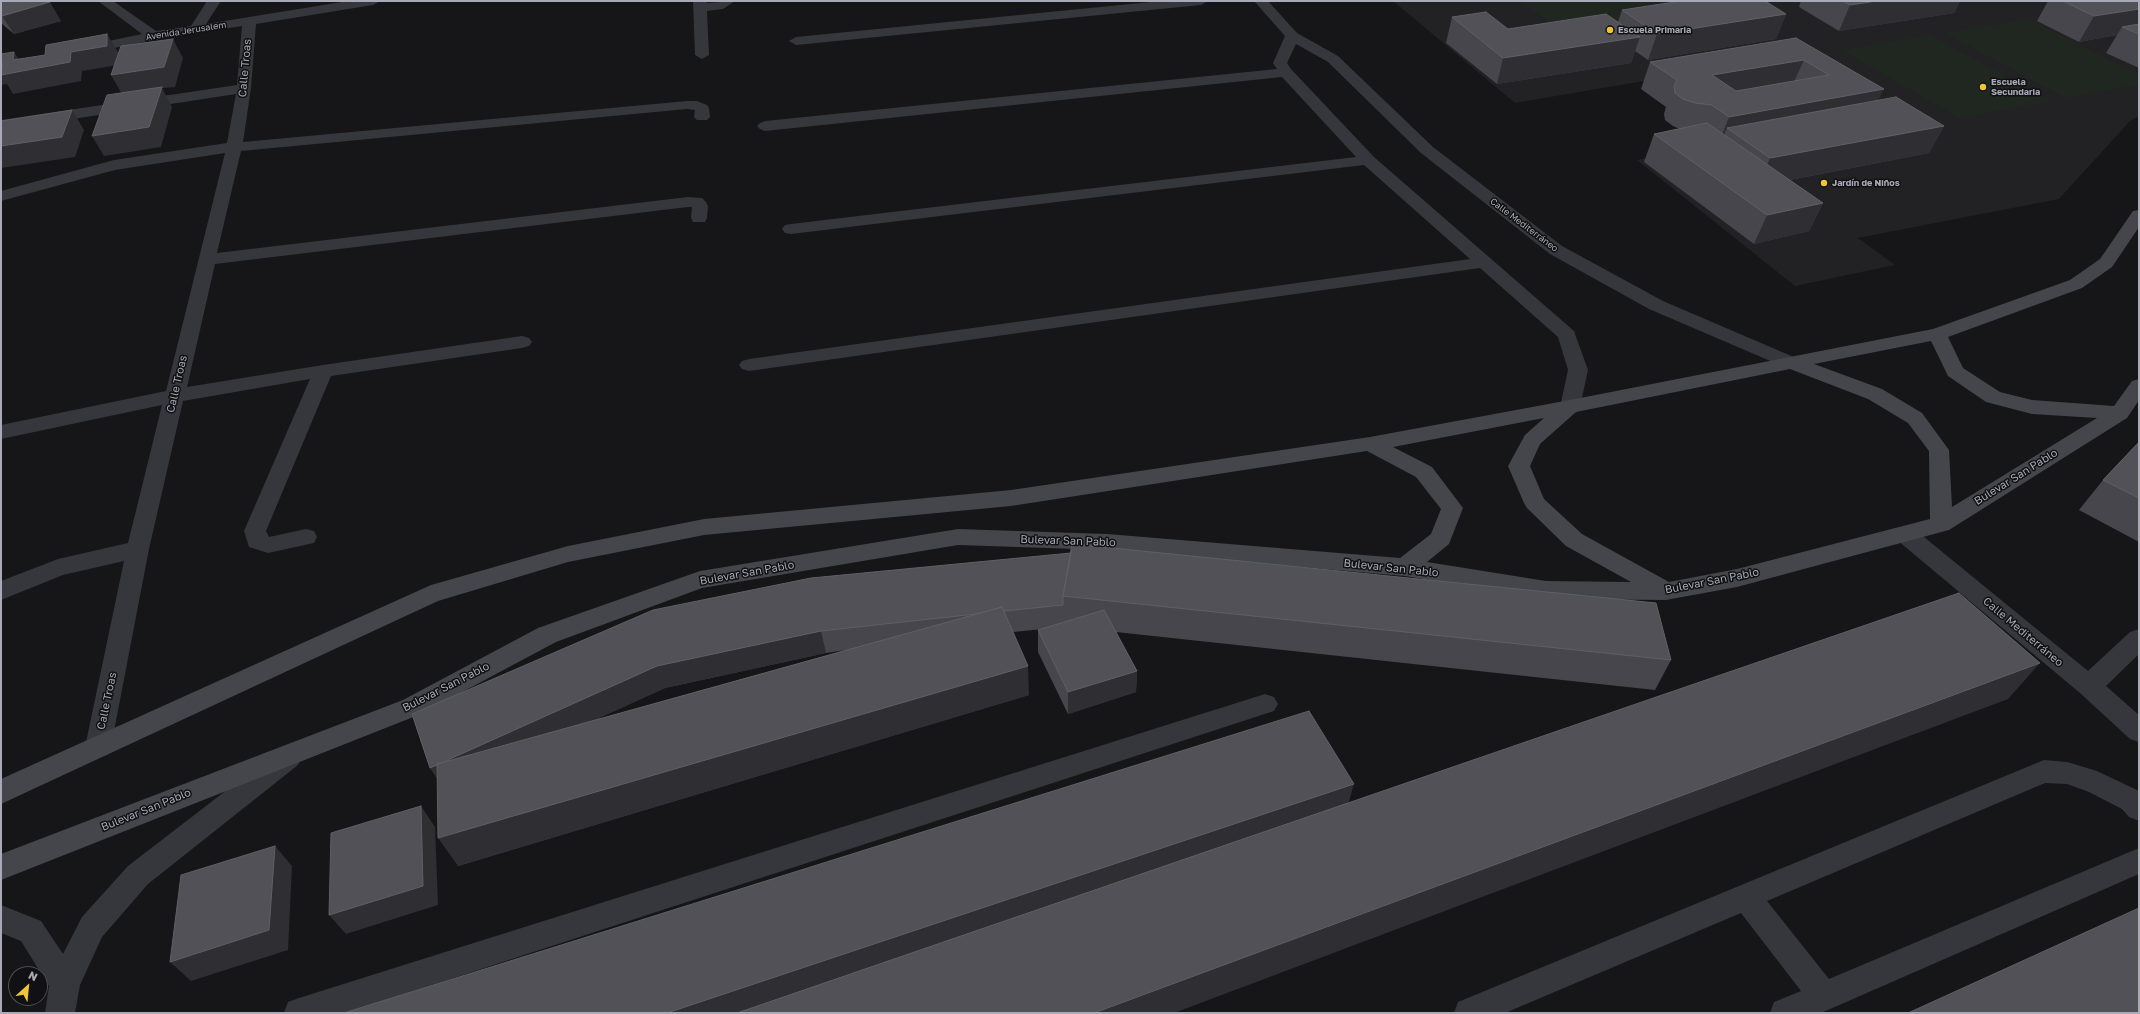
<!DOCTYPE html>
<meta charset="utf-8">
<style>
body{margin:0}
#map{position:relative;width:2140px;height:1014px;overflow:hidden;background:#161517;font-family:"Golos Text",sans-serif}
canvas{display:block}
.frame{position:absolute;inset:0;border:2px solid #a8aab7;pointer-events:none}
.north{position:absolute;left:8px;top:966px;width:40px;height:40px;box-sizing:border-box;background:#111012;border:1px solid #4d4e54;border-radius:50%;rotate:27deg;font-size:11px;font-weight:700;line-height:16px;text-align:center;color:#a8aab7}
.north::after{content:'';display:block;margin:auto;width:14px;height:18px;background:#edc638;clip-path:polygon(50% 0,100% 100%,50% 72%,0 100%)}
</style>
<div id="map">
<canvas width="2140" height="1014"></canvas>
<div class="frame"></div>
<div class="north">N</div>
</div>
<script>
const ctx = document.querySelector('canvas').getContext('2d');
ctx.lineJoin = 'round';
function paint(path, color) {
  ctx.fillStyle = color;
  ctx.fill(path, 'evenodd');
}
function shape(rows) {
  const path = new Path2D();
  for (const r of rows) {
    path.moveTo(r[0], r[1]);
    for (let i = 2; i < r.length; i += 2) path.lineTo(r[i], r[i + 1]);
  }
  return path;
}
function stroke(path, color, width, dash) {
  ctx.strokeStyle = color;
  ctx.lineWidth = width;
  ctx.lineCap = dash ? 'butt' : 'round';
  ctx.setLineDash(dash || []);
  ctx.stroke(path);
}
function label(font, color, halo, rows, align = 'center') {
  ctx.font = font + ' "Golos Text",sans-serif';
  ctx.lineWidth = 3;
  ctx.setLineDash([]);
  ctx.textBaseline = 'middle';
  ctx.strokeStyle = halo;
  ctx.fillStyle = color;
  for (const [text, x, y, turn = 0] of rows) {
    ctx.save();
    ctx.translate(x, y);
    ctx.rotate((+turn || 0) * Math.PI / 180);
    ctx.textAlign = isNaN(turn) ? turn : align;
    if (halo) ctx.strokeText(text, 0, 0);
    ctx.fillText(text, 0, 0);
    ctx.restore();
  }
}
const built = shape([
 [1393,1,2139,1,2139,116,2130,121,2059,199,1858,238,1895,265,1795,286,1637,160,1877,118,1779,58,1515,103]
]);
const green = shape([
 [1521,1,1646,1,1666,14,1561,30],
 [2028,19,2139,74,2139,85,2066,98,1944,33],
 [1930,35,2052,101,1959,118,1842,50]
]);
const street = shape([
 [98,1,113,1,156,31,191,26,207,1,221,1,206,24,348,1,380,1,373,5,256,24,251,88,243,142,687,101,697,101,707,105,709,108,710,117,707,120,697,120,694,117,695,110,687,109,241,151,217,253,688,197,702,198,706,202,708,206,707,218,705,222,693,222,691,218,692,207,688,207,215,264,187,387,323,365,522,336,529,338,532,342,529,346,522,348,331,376,266,531,269,537,306,529,314,531,317,537,314,543,268,553,249,547,244,531,310,379,183,401,149,549,111,747,107,755,98,758,89,755,85,747,124,561,63,575,1,600,1,581,58,559,128,543,162,405,1,439,1,425,166,391,225,153,115,170,1,201,1,191,114,160,227,143,236,94,1,130,1,120,237,85,242,26,153,40,85,54,80,53,78,50,80,47,142,34,98,1],
 [693,1,707,1,707,3,735,1,723,9,707,11,709,55,702,59,695,55,693,1],
 [1161,1,1208,1,1201,5,796,45,789,41,796,37,1161,1],
 [1254,1,1268,1,1297,33,1338,56,1433,147,1562,246,1663,301,1796,358,1799,362,1796,366,1789,368,1782,366,1649,309,1550,254,1421,153,1328,62,1296,44,1287,63,1291,69,1374,157,1574,331,1588,370,1580,407,1577,412,1570,414,1563,412,1560,407,1568,370,1558,337,1480,268,749,371,742,369,739,365,742,361,749,359,1470,259,1364,165,791,234,785,233,782,229,785,225,791,224,1356,157,1282,77,765,131,760,129,757,126,760,123,765,121,1277,69,1273,63,1285,36,1254,1],
 [1905,526,1913,528,2088,671,2130,632,2139,629,2139,654,2106,686,2139,715,2139,742,2130,739,2080,693,1897,540,1894,534,1897,528,1905,526],
 [1265,694,1274,697,1278,704,1274,711,346,1013,284,1013,288,1002,299,998,1265,694],
 [289,746,298,749,302,757,298,765,148,884,102,937,80,985,75,1013,45,1013,49,986,21,941,1,933,1,905,41,921,63,954,82,917,128,866,280,749,289,746],
 [2044,760,2067,762,2097,771,2139,791,2139,821,2129,817,2122,809,2089,792,2067,784,2045,783,1767,901,1829,979,2139,848,2139,874,1821,1013,1770,1013,1774,1002,1801,991,1741,913,1505,1013,1454,1013,1458,1002,2044,760]
]);
const secondary = shape([
 [2139,210,2139,227,2112,267,2082,288,1948,337,1963,368,2000,392,2032,400,2114,406,2132,381,2139,379,2139,400,2127,418,1949,530,1737,587,1666,600,1546,599,1405,576,1107,550,958,545,702,588,556,642,421,714,1,880,1,854,403,700,538,628,700,571,958,529,1107,534,1400,558,1431,534,1441,509,1416,477,1367,451,1011,506,704,535,568,562,438,601,1,804,1,779,431,585,568,546,704,519,1011,490,1370,437,1570,400,1933,329,2070,280,2100,259,2133,211,2139,210],
 [1931,341,1948,376,1986,402,2032,414,2097,418,1952,507,1949,450,1922,413,1882,389,1814,364,1931,341],
 [1790,369,1868,399,1908,423,1929,451,1930,519,1737,569,1669,582,1582,534,1544,499,1530,466,1540,444,1576,412,1790,369],
 [1544,418,1525,435,1508,466,1524,503,1527,508,1566,546,1631,582,1546,581,1427,562,1449,544,1463,508,1432,467,1393,447,1544,418]
]);
const wall = shape([
 [1,1,61,21,14,34,1,23],
 [1801,1,1960,1,1954,13,1839,31,1799,7],
 [2048,1,2139,1,2139,68,2106,53,2117,35,2079,42,2037,21],
 [1622,10,1786,14,1776,39,1648,60,1635,51,1631,63,1497,84,1446,43,1452,17,1508,29,1618,22],
 [1796,38,1878,101,1944,126,1929,153,1790,180,1823,203,1809,231,1754,244,1644,162,1654,134,1680,129,1673,126,1665,120,1664,114,1666,107,1641,89,1650,62],
 [2139,442,2139,542,2079,510,2103,480],
 [1071,553,1671,660,1655,690,1116,632,1137,671,1136,692,1068,714,1038,652,1038,630,1043,629,1013,632,1029,695,458,866,438,779,430,768,412,714],
 [846,650,592,721,665,688,826,653]
]);
const shadedWall = shape([
 [1877,1,1960,1,1954,13,1839,31,1850,5],
 [50,2,61,21,14,34,2,16],
 [2139,9,2139,32,2122,27,2117,35,2079,42,2094,16],
 [1786,14,1776,39,1648,60,1657,34],
 [107,34,118,52,118,65,82,71,81,81,13,94,7,84,1,85,1,64,13,60,14,52,26,70,71,52],
 [1640,37,1631,63,1497,84,1503,58],
 [173,39,183,58,175,87,162,88,172,107,161,147,104,156,92,136,122,94,111,75],
 [1804,60,1792,86,1702,102,1712,75],
 [1884,89,1870,116,1727,128,1720,144,1718,145,1729,117],
 [72,110,84,130,75,157,1,168,1,146],
 [1944,126,1929,153,1758,186,1770,158],
 [1823,203,1809,231,1754,244,1767,215],
 [821,631,826,653,665,688,444,789,430,768,657,666],
 [2040,663,2008,699,1174,1013,1094,1013],
 [1028,666,1029,695,458,866,438,838],
 [1137,671,1136,692,1068,714,1068,692],
 [1354,784,1344,819,773,1013,667,1013],
 [421,806,435,827,438,905,346,934,329,915],
 [275,846,292,866,288,950,191,981,170,962]
]);
const building = shape([
 [1,1,48,1,50,2,2,16,1,14,1,1],
 [1681,1,1765,1,1786,14,1657,34,1622,10,1681,1],
 [1843,1,1877,1,1850,5,1843,1],
 [2063,1,2139,1,2139,9,2094,16,2063,1],
 [1486,12,1508,29,1606,14,1640,37,1503,58,1452,17,1486,12],
 [2139,24,2139,34,2122,27,2139,24],
 [107,34,107,46,71,52,70,62,1,75,3,63,1,64,1,54,14,52,13,60,45,55,46,45,107,34],
 [1796,38,1884,89,1729,117,1712,105,1695,103,1683,99,1675,93,1674,86,1677,80,1650,62,1796,38],
 [1804,60,1829,75,1736,91,1712,75,1804,60],
 [173,39,164,67,111,75,121,46,173,39],
 [162,87,149,127,92,136,107,95,162,87],
 [1896,97,1944,126,1770,158,1727,128,1896,97],
 [72,110,62,137,1,146,1,121,72,110],
 [1707,123,1823,203,1767,215,1654,134,1707,123],
 [2139,442,2139,498,2103,480,2139,442],
 [1072,544,1656,603,1671,660,1063,596,1072,544],
 [1071,553,1063,596,1063,605,1004,611,1002,607,976,614,821,631,657,666,441,763,437,764,437,765,430,768,412,714,653,610,811,578,1071,553],
 [1959,593,2040,663,1094,1013,737,1013,1959,593],
 [1002,607,1028,666,438,838,437,764,1002,607],
 [1104,610,1137,671,1068,692,1038,630,1104,610],
 [1309,711,1354,784,667,1013,344,1013,1309,711],
 [421,806,423,886,329,915,331,833,421,806],
 [275,846,269,930,170,962,181,875,275,846],
 [2139,908,2139,1013,1908,1013,2139,908]
]);
const markers = [
 [1610,30,4,"#edc638"],
 [1983,87,4,"#edc638"],
 [1824,183,4,"#edc638"]
];
const farPoinames = [
 ["Escuela Primaria",1618,30],
 ["Escuela",1991,82],
 ["Secundaria",1991,92],
 ["Jardín de Niños",1832,183]
];
const farStreetnames = [
 ["Avenida Jerusalem",186,31,-9],
 ["Calle Mediterráneo",1524,225,37]
];
const streetNames = [
 ["Calle Troas",245,68,-85],
 ["Calle Troas",177,384,-77],
 ["Bulevar San Pablo",2016,477,-32],
 ["Bulevar San Pablo",1068,541,2],
 ["Bulevar San Pablo",1391,568,6],
 ["Bulevar San Pablo",747,573,-10],
 ["Bulevar San Pablo",1712,581,-11],
 ["Calle Mediterráneo",2023,632,40],
 ["Bulevar San Pablo",446,687,-27],
 ["Calle Troas",107,701,-78],
 ["Bulevar San Pablo",146,810,-22]
];
paint(built, '#222124');
paint(green, '#202721');
paint(street, '#36373c');
paint(secondary, '#45454c');
paint(wall, '#47464c');
paint(shadedWall, '#2f2e32');
paint(building, '#525158');
stroke(building, '#5f5f66', 1);
for (const [x, y, r, color] of markers) {
  const dot = new Path2D();
  dot.arc(x, y, r, 0, 2 * Math.PI);
  ctx.fillStyle = color;
  ctx.fill(dot);
  stroke(dot, '#111012', 1.5);
}
label('bold 9px', '#a8aab7', '#111012', farPoinames, 'left');
label('9px', '#a8aab7', '#111012', farStreetnames);
label('11px', '#a8aab7', '#111012', streetNames);
</script>
